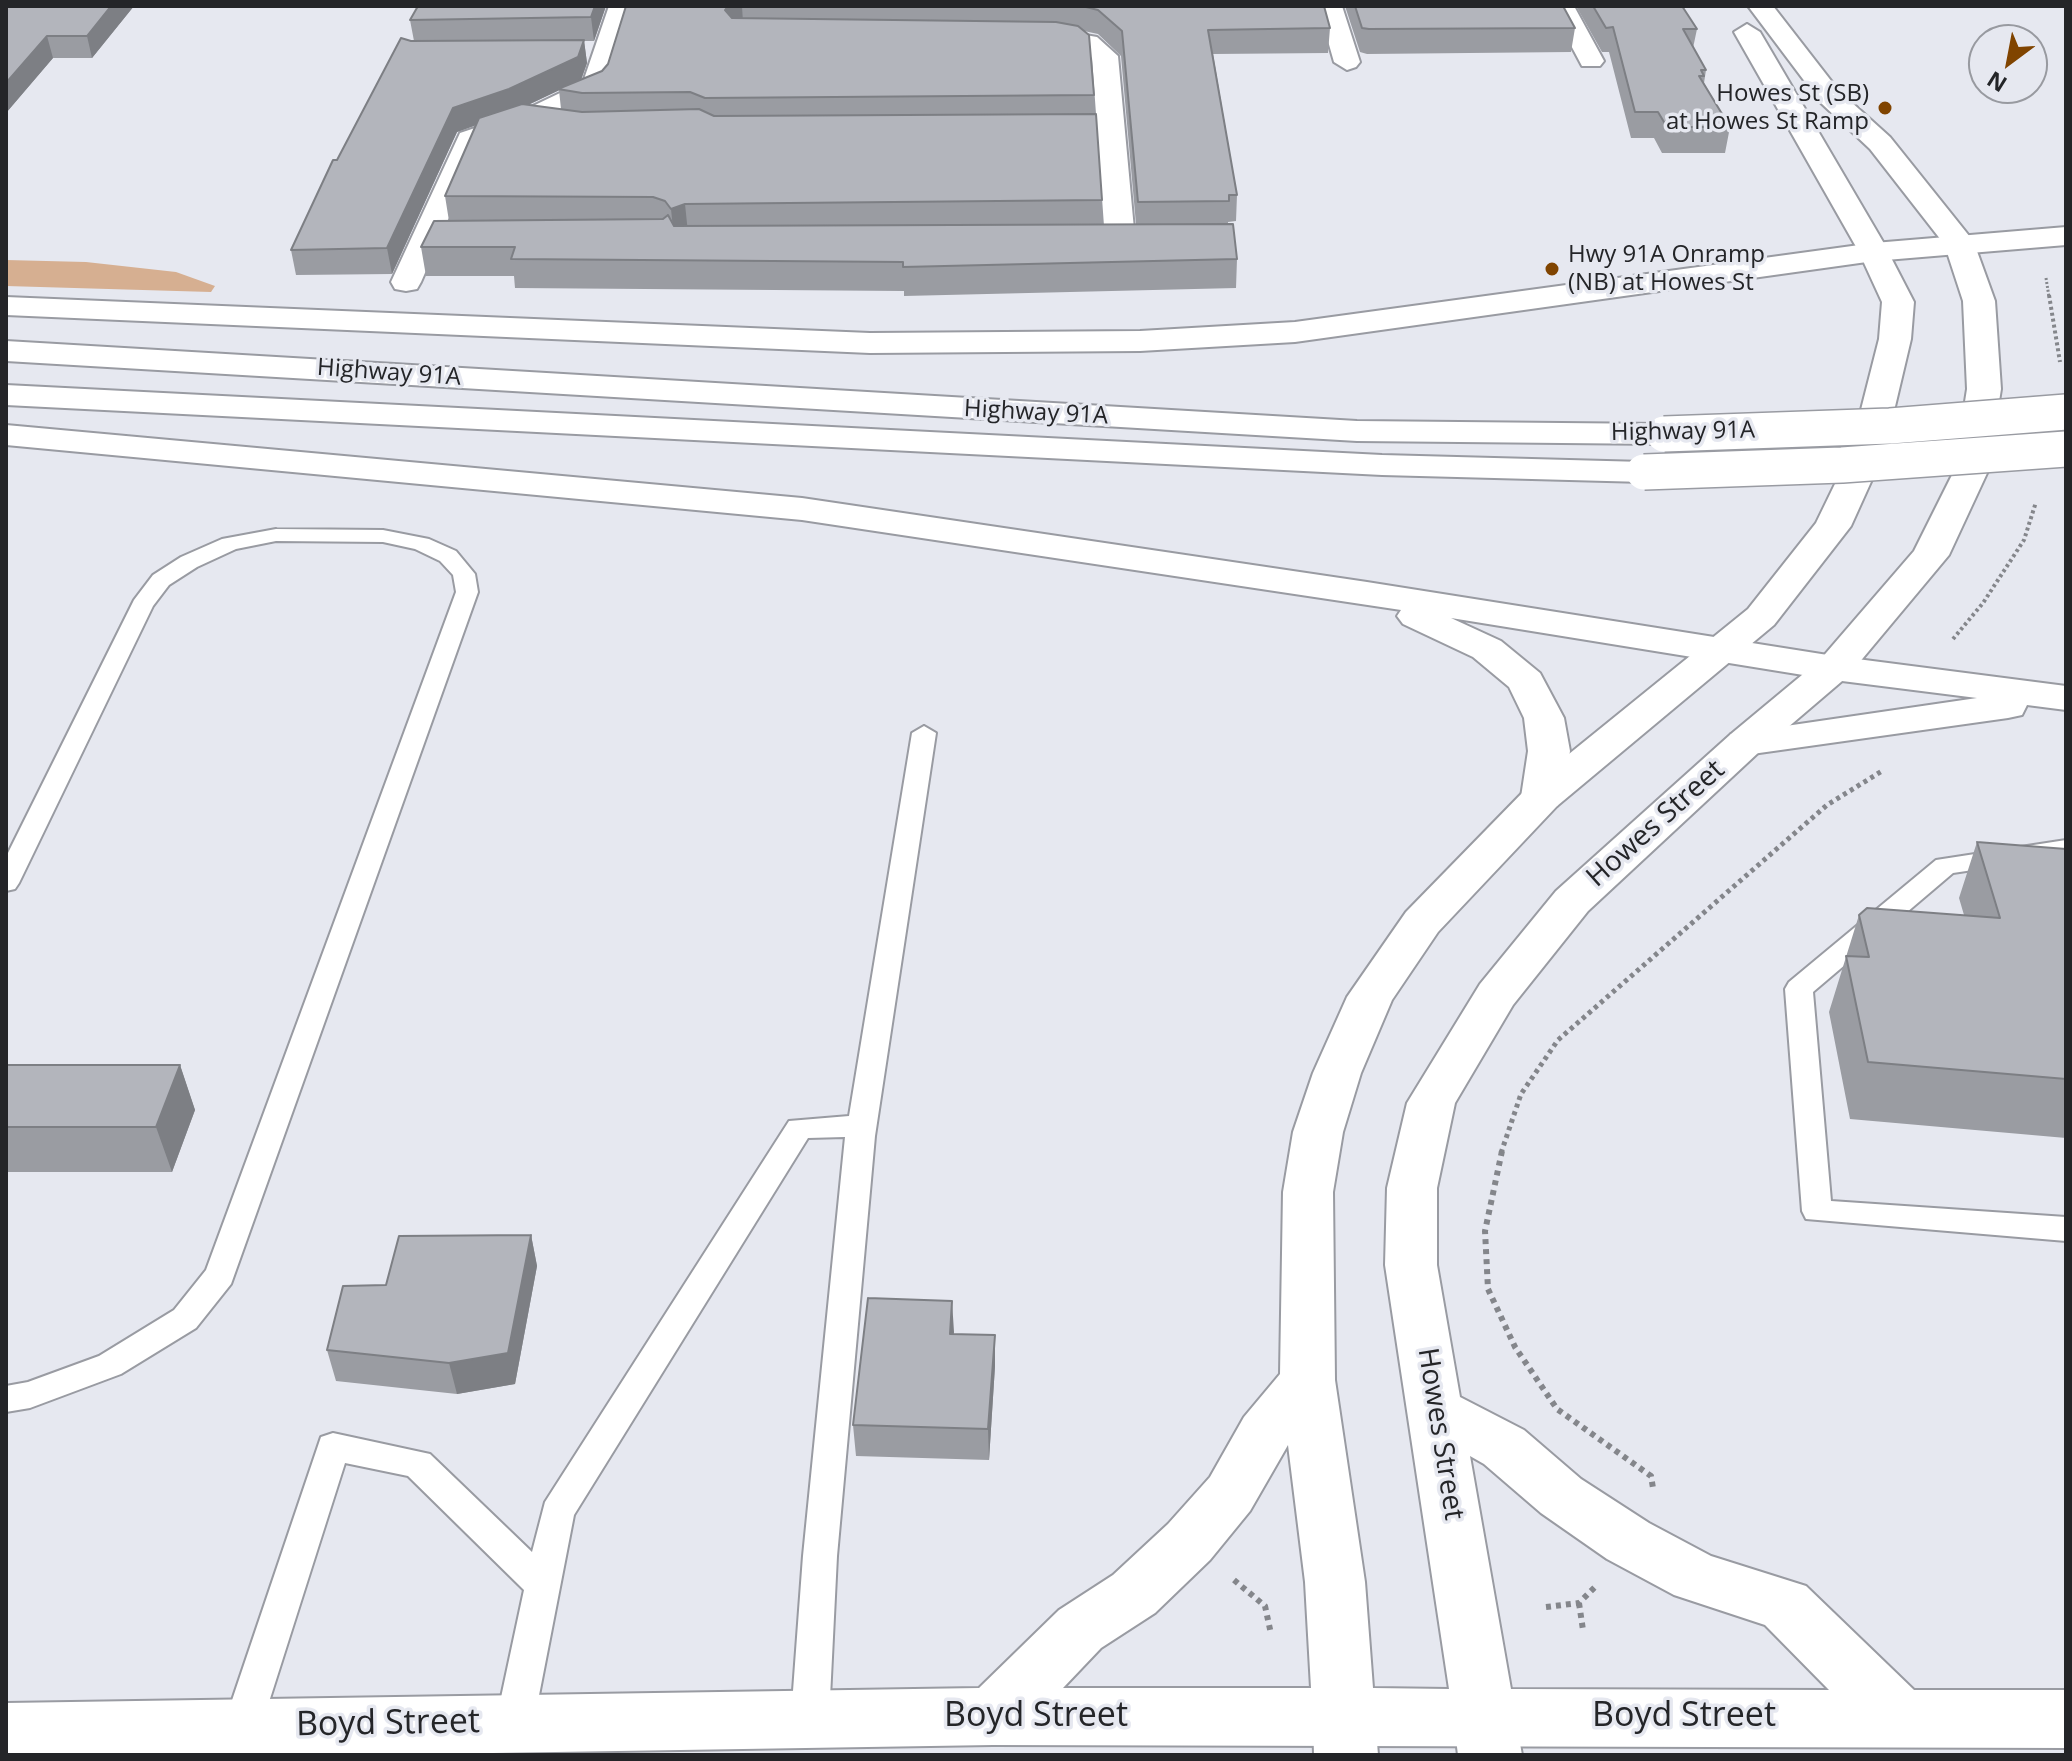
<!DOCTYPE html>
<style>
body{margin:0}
#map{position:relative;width:2072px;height:1761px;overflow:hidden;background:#e6e8f0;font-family:"Open Sans",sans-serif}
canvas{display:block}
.frame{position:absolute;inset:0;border:8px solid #242528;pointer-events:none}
.north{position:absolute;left:1968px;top:24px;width:80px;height:80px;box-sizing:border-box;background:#e6e8f0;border:2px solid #989aa0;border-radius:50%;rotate:212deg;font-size:22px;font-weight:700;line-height:32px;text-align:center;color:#242528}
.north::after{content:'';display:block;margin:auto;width:28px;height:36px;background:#804400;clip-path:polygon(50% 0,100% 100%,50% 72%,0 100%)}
</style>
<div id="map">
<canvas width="2072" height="1761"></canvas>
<div class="frame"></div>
<div class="north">N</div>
</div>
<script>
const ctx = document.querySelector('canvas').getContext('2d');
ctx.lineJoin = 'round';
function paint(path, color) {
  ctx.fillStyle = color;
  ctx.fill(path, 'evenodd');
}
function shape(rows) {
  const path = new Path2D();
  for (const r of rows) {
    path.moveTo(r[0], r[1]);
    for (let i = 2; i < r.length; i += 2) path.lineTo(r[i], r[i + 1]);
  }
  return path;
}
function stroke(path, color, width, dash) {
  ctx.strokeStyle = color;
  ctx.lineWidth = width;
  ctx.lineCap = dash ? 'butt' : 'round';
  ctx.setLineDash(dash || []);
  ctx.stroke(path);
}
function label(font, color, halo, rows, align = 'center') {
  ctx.font = font + ' "Open Sans",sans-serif';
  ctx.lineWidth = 7;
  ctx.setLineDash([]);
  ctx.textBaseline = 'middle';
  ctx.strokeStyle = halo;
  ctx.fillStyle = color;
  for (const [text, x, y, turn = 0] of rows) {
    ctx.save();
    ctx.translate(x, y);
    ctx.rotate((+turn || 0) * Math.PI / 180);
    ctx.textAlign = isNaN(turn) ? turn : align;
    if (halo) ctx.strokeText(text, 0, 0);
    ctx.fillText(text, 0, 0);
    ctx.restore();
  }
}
const green = shape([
 [6,260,86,262,176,272,215,286,211,292,6,286]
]);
const pathFar3 = shape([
 [2046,278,2049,297]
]);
const pathFar2 = shape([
 [2049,295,2060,362],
 [1953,639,1983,603,2024,540,2036,502]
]);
const pathFar1 = shape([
 [1501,1153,1521,1094,1558,1040,1827,805,1882,771]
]);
const path = shape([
 [1502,1151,1485,1231,1488,1289,1515,1347,1557,1409,1651,1476,1653,1488],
 [1234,1580,1265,1606,1271,1634],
 [1579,1603,1583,1630],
 [1546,1607,1579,1603,1595,1587]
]);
const service = shape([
 [276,529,383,530,429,539,456,551,475,574,478,592,231,1284,196,1328,121,1374,30,1408,6,1412,6,1386,28,1382,99,1356,174,1310,206,1270,456,592,453,575,440,561,415,549,383,542,276,541,236,549,197,567,169,585,153,606,19,883,15,889,6,891,6,857,134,600,153,575,181,557,222,539,276,529],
 [924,726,936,733,875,1136,837,1556,829,1718,823,1730,810,1735,797,1730,791,1718,803,1556,845,1137,808,1138,574,1515,534,1721,528,1733,515,1738,502,1733,496,1721,524,1590,408,1476,345,1463,261,1727,255,1739,242,1744,229,1739,223,1727,321,1437,333,1433,430,1454,532,1552,545,1502,789,1121,849,1116,912,733,924,726],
 [2066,840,2066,856,1953,873,1813,992,1831,1201,2066,1217,2066,1241,1806,1219,1802,1211,1785,989,1789,982,1936,860,2066,840]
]);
const minor = shape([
 [609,6,633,6,604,93,534,127,481,144,421,282,417,289,406,291,395,289,391,282,460,133,514,115,583,82,609,6],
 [1318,6,1342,6,1360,62,1356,67,1347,70,1334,62,1318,6],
 [1550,6,1574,6,1604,61,1600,66,1582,66,1550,6],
 [1033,26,1097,37,1118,56,1135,240,1131,246,1120,249,1109,246,1105,240,1092,58,1079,48,1024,39,1020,34,1033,26],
 [1484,1686,1506,1695,1515,1715,1522,1755,1458,1755,1453,1715,1462,1695,1484,1686],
 [1344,1688,1366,1697,1375,1717,1378,1755,1314,1755,1313,1717,1322,1697,1344,1688]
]);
const tertiary = shape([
 [1748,6,1773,6,1839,91,1890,137,1970,237,1974,243,1970,249,1948,249,1870,149,1821,103,1748,6],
 [1747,24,1760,32,1889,252,1885,258,1874,261,1863,258,1859,252,1734,32,1747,24]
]);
const secondary = shape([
 [1959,234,1970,237,1974,243,1995,301,2001,389,1988,471,1949,555,1848,676,1759,752,1588,911,1513,1005,1455,1103,1437,1188,1437,1265,1460,1397,1524,1430,1581,1479,1649,1523,1711,1556,1806,1586,1914,1690,2066,1690,2066,1748,993,1745,368,1755,6,1755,6,1703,979,1688,1059,1610,1113,1575,1168,1524,1210,1477,1244,1417,1280,1374,1283,1192,1293,1132,1313,1073,1347,997,1406,912,1527,788,1748,609,1816,523,1850,453,1879,339,1882,302,1859,252,1863,246,1885,246,1914,302,1911,339,1884,453,1851,526,1774,625,1557,806,1438,932,1392,1000,1361,1073,1343,1132,1333,1192,1335,1380,1365,1582,1373,1688,1449,1689,1385,1265,1387,1188,1407,1103,1480,984,1556,891,1731,734,1820,660,1914,551,1954,471,1967,389,1963,301,1944,243,1948,237,1959,234],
 [1288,1445,1305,1582,1311,1688,1063,1688,1101,1648,1155,1613,1210,1560,1250,1511,1288,1445],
 [1470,1456,1484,1464,1541,1513,1607,1559,1674,1595,1765,1625,1829,1690,1511,1689,1470,1456]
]);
const motorway = shape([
 [2066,227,2066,245,1874,261,1295,342,1140,351,870,353,6,315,6,297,870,333,1140,331,1295,322,1874,243,2066,227],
 [6,341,1357,421,1664,424,1676,427,1681,434,1676,441,1664,444,1357,441,6,361,6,341],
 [6,385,1382,455,1644,462,1656,465,1661,472,1656,479,1644,482,1382,475,6,405,6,385],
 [6,425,802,498,1367,582,1834,656,2066,686,2066,710,2027,705,2022,715,2008,718,1745,755,1731,752,1725,743,1731,734,1977,698,1834,680,1451,618,1501,641,1540,673,1564,718,1570,751,1563,797,1557,806,1542,810,1527,806,1521,797,1528,751,1524,718,1509,687,1473,657,1403,624,1397,616,1401,610,802,520,6,445,6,425]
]);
const motorwayBridge = shape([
 [1664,434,1890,426,2066,412],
 [1644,472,1842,465,2066,449]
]);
const wall = shape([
 [6,6,134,6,92,58,53,58,6,113],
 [606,6,594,41,584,41,587,63,581,80,602,71,608,64,626,6,1324,6,1330,28,1328,53,1213,54,1237,195,1236,221,1228,222,1228,224,1237,259,1236,288,904,296,904,291,515,288,514,276,426,276,421,247,449,221,445,196,476,125,457,132,392,274,296,275,291,250,337,160,411,41,414,41,410,20],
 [1084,31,1098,34,1121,56,1136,224,1102,224,1102,200,1094,114,1094,95],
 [559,90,561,109,528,105],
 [1345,6,1563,6,1575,28,1571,52,1367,54,1360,52],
 [1576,6,1682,6,1697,29,1693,48,1706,70,1704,83,1730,127,1725,153,1662,153,1654,138,1631,138,1609,52,1602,52],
 [1977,842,2066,849,2066,1138,1850,1119,1829,1012,1859,915,1964,915,1959,898],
 [6,1065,180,1065,195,1110,172,1172,6,1172],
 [531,1235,537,1266,515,1384,457,1394,336,1381,327,1350,386,1285],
 [953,1334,995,1335,995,1366,989,1460,856,1456,853,1425]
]);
const shadedWall = shape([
 [111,6,134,6,92,58,87,36],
 [595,6,606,6,594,41,591,17],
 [728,6,742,6,743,23,732,27,725,10],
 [47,36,53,58,6,113,6,83],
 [584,40,587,63,581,80,513,112,457,132,392,274,387,248,453,108],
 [685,204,688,233,674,238,671,209],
 [180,1065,195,1110,172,1172,156,1127],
 [531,1235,537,1266,515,1384,457,1394,449,1363],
 [952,1301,954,1332,951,1366,950,1334],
 [995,1335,995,1366,989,1460,988,1429]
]);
const building = shape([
 [6,6,111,6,87,36,47,36,6,83,6,6],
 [418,6,595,6,591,17,410,20,418,6],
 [626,6,728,6,725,10,732,18,1056,22,1078,26,1089,35,1094,95,705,98,690,92,582,93,558,89,602,71,608,64,626,6],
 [1082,6,1324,6,1330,28,1208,30,1237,195,1229,195,1229,201,1138,202,1122,31,1098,10,1082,6],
 [1355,6,1563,6,1575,28,1369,29,1362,28,1355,6],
 [1593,6,1682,6,1697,29,1683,29,1706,70,1701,70,1704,76,1699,76,1730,127,1667,127,1658,112,1635,112,1613,27,1606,28,1593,6],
 [401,38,411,41,584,40,578,57,509,89,453,108,387,248,291,250,333,160,337,160,401,38],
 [522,104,582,112,699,109,714,116,1096,114,1102,200,685,204,671,209,665,201,653,197,445,196,479,118,522,104],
 [668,215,674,226,1233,224,1237,259,903,267,903,262,511,259,515,247,421,247,434,221,663,219,668,215],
 [1977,842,2066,849,2066,1079,1868,1062,1846,956,1869,957,1859,915,1867,908,2000,918,1977,842],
 [6,1065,180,1065,156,1127,6,1127,6,1065],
 [531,1235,508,1353,449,1363,327,1350,343,1286,386,1285,399,1236,531,1235],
 [868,1298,952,1301,950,1334,995,1335,988,1429,853,1425,868,1298]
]);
const markers = [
 [1885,108,8,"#804400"],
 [1552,269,8,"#804400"]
];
const farPoinames = [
 ["Howes St (SB)",1869,94],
 ["at Howes St Ramp",1869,122],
 ["Hwy 91A Onramp",1568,255,"left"],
 ["(NB) at Howes St",1568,283,"left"]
];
const farStreetnames = [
 ["Highway 91A",389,373,4],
 ["Highway 91A",1036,413,3],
 ["Highway 91A",1683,432,-1]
];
const streetNames = [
 ["Howes Street",1656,824,-42],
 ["Howes Street",1440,1434,81]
];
const nearStreetnames = [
 ["Boyd Street",1036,1716],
 ["Boyd Street",1684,1716],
 ["Boyd Street",388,1724,-1]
];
paint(green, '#d6af91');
stroke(service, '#999ba2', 4);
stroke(minor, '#999ba2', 4);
stroke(tertiary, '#999ba2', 4);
stroke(secondary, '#999ba2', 4);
stroke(motorway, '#999ba2', 4);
stroke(pathFar3, '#84868b', 3, [2, 2]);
stroke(pathFar2, '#84868b', 4, [3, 3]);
stroke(pathFar1, '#84868b', 5, [4, 4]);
stroke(path, '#84868b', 6, [5, 5]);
paint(service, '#fff');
paint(minor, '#fff');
paint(tertiary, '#fff');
paint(secondary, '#fff');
paint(motorway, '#fff');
stroke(motorwayBridge, '#999ba2', 38, []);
stroke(motorwayBridge, '#fff', 35);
paint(wall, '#9a9ca2');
paint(shadedWall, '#7d7f84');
paint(building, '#b3b5bc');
stroke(building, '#7d7f84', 2);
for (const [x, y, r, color] of markers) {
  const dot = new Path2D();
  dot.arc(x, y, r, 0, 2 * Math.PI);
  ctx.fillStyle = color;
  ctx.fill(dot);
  stroke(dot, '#e6e8f0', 3);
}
label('24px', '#242528', '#e6e8f0', farPoinames, 'right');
label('24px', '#242528', '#e6e8f0', farStreetnames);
label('28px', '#242528', '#e6e8f0', streetNames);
label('34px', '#242528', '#e6e8f0', nearStreetnames);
</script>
